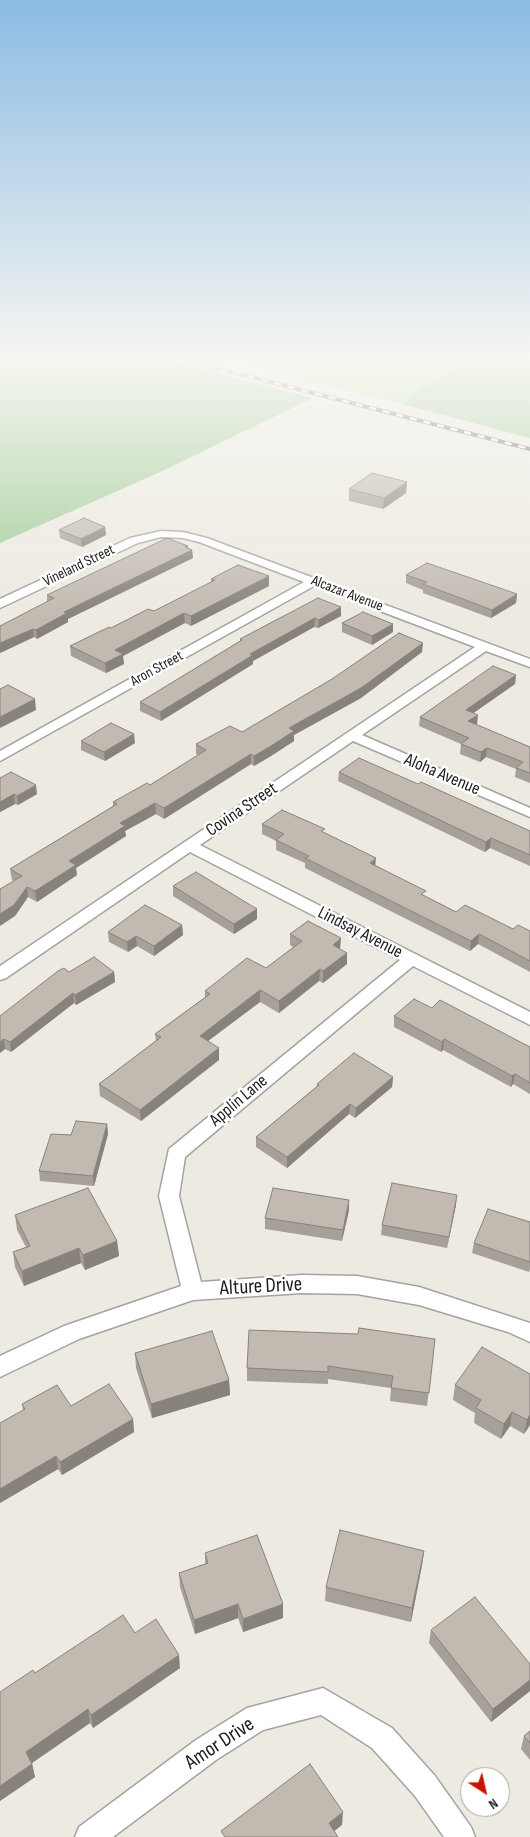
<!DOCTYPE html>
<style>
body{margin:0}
#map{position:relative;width:530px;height:1837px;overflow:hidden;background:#edeae1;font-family:"Sofia Sans Condensed",sans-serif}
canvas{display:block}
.north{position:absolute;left:460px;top:1767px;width:50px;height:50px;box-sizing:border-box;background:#fff;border:1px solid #a4a4a4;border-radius:50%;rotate:145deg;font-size:14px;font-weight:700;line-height:20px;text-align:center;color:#1c1c1c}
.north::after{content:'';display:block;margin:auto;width:18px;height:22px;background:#c71401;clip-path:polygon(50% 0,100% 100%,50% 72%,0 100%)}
</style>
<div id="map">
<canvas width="530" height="1837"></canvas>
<div class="north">N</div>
</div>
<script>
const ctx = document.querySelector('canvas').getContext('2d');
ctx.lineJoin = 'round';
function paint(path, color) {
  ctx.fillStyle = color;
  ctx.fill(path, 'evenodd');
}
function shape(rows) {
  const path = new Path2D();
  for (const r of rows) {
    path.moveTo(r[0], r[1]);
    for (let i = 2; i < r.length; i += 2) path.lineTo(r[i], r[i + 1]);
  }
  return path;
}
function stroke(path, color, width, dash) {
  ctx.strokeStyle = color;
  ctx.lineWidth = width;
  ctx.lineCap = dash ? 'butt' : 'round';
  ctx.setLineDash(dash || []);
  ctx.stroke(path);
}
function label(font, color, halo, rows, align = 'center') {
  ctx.font = font + ' "Sofia Sans Condensed",sans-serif';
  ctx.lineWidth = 5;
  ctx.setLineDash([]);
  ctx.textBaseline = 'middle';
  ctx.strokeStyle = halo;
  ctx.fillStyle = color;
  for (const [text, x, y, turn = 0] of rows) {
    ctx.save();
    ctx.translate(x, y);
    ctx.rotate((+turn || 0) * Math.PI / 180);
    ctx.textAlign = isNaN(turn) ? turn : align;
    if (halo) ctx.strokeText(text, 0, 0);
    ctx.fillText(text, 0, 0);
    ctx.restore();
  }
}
const grass = shape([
 [232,362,468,362,418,390,402,404]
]);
const forest = shape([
 [0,362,175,362,313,398,158,473,0,543],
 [468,362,530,362,530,438,402,404,418,390]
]);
const minor = shape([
 [161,531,183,532,207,538,530,659,530,667,486,651,362,735,530,808,530,817,353,741,200,845,530,1012,530,1025,413,966,185,1157,179,1196,201,1282,302,1275,357,1276,419,1287,530,1323,530,1342,508,1332,419,1305,357,1294,302,1293,193,1300,79,1339,0,1377,0,1356,64,1326,181,1286,159,1196,169,1149,400,960,190,852,6,978,0,980,0,966,475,647,314,586,0,761,0,751,304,582,199,542,183,538,161,537,138,543,0,608,0,599,130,538,161,531],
 [323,1688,392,1728,435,1776,471,1827,475,1837,444,1837,415,1796,372,1748,321,1715,263,1730,216,1760,113,1837,75,1837,79,1827,196,1740,247,1708,323,1688]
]);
const rail = shape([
 [193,362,530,449]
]);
const wall = shape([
 [407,482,406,493,383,509,349,501,349,489],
 [105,527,106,535,82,547,60,538,59,530],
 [188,546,188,548,192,550,193,558,68,619,68,622,37,639,34,637,0,653,47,602,47,595],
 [406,575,517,594,516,603,491,618,423,593,423,590,406,583],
 [211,579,269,586,191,626,185,623,123,656,124,664,106,673,71,656,70,646,154,611,211,582],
 [341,607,341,616,318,628,314,627,253,661,253,664,161,721,140,711,140,702,240,641,240,639],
 [342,623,393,632,372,645,342,632],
 [422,652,361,698,294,735,294,741,271,756,254,766,251,764,164,819,156,814,125,831,126,836,76,868,77,875,37,902,28,897,15,916,14,881,12,880,10,869,113,806,113,802,150,785,198,755,196,754,196,744,242,732],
 [516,675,515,684,473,713,477,724,476,725,530,747,530,783,515,777,516,769,486,757,480,762,460,754,461,744,419,726,420,717],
 [81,741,135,743,105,761,81,750],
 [339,772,418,784,530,831,530,866,490,848,485,852,338,781],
 [0,778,37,794,18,805,15,804,0,812],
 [262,824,325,833,425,896,456,912,513,929,530,931,530,972,478,944,470,951,305,868,305,863,276,850,276,841,262,834],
 [173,886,257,909,257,919,234,934,173,896],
 [182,925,183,935,154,956,137,946,128,952,109,942,108,932],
 [290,934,340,949,347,964,323,983,319,981,279,1013,260,1002,208,1041,219,1048,219,1060,141,1121,100,1096,99,1084,156,1041,155,1034,205,997,205,991,266,968,293,947,290,945],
 [69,972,114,972,115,982,76,1005,74,1003,11,1052,5,1049,0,1053,0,1016],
 [432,1008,530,1047,530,1094,513,1084,511,1087,443,1050,441,1052,394,1027,394,1016],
 [393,1077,392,1087,355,1118,349,1114,287,1168,256,1147,256,1137,317,1086,317,1084],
 [107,1124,108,1134,94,1186,40,1181,39,1171,71,1135],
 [349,1200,349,1210,342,1241,265,1229,265,1218],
 [456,1205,447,1248,381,1235,382,1225],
 [15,1215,117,1241,119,1256,85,1270,81,1263,24,1286,15,1267,13,1252,26,1247,17,1230],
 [530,1222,530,1269,529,1272,472,1253,474,1243],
 [435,1339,427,1406,390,1401,391,1388,328,1379,328,1384,247,1381,247,1368],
 [135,1353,229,1380,230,1395,152,1418,136,1368],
 [530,1374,530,1425,524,1434,510,1426,501,1439,474,1423,475,1413,453,1400,455,1385],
 [22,1404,71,1406,133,1419,134,1432,62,1475,58,1469,0,1503,23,1410],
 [424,1551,422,1565,411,1622,325,1601,326,1587],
 [205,1553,283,1618,243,1632,238,1618,195,1634,180,1587,179,1573,205,1564],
 [431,1630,530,1664,530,1691,491,1722,429,1643],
 [135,1633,180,1668,93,1728,90,1723,32,1763,35,1777,0,1801,35,1673],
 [530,1731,530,1760,521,1749,524,1736]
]);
const shadedWall = shape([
 [407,482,406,493,383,509,384,498],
 [105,527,106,535,82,547,81,539],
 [188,546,188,552,192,550,193,558,68,619,68,622,37,639,36,630,64,612],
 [269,576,269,586,191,626,191,616],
 [517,594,516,603,491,618,492,610],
 [341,607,341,616,318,628,319,620],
 [184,613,185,623,123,656,124,664,106,673,105,663,115,650],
 [315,618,314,627,253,661,253,664,161,721,160,712,250,654],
 [393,624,393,632,372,645,372,636],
 [33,629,34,637,0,653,0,643],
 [423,643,422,652,361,698,294,735,294,741,271,756,254,766,254,756,289,728],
 [516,675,515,684,465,719,466,710],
 [35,699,36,710,0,728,0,717],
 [478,715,477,724,467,731,468,721],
 [134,734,135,743,105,761,104,752],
 [487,748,486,757,480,762,481,752],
 [251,754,251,764,164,819,164,808],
 [36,785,37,794,18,805,17,796],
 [14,794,15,804,0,812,0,802],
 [155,803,156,814,125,831,126,836,76,868,77,875,37,902,35,891,69,861,120,823],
 [491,838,490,848,485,852,486,842],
 [376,858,375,868,370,863],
 [27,887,28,897,15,916,0,926,0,914],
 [257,909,257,919,234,934,234,924],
 [182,925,183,935,154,956,154,946],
 [479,934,478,944,470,951,471,941],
 [136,936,137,946,128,952,127,942],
 [341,938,340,950,333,945],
 [347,953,347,964,323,983,323,971],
 [320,969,319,981,279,1013,279,1001],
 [114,972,115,982,76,1005,75,995],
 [260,990,260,1002,200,1047,200,1036],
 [73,993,74,1003,11,1052,10,1042],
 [4,1039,5,1049,0,1053,0,1042],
 [444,1039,443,1050,441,1052,442,1042],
 [219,1048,219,1060,141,1121,140,1110],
 [515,1074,513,1084,511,1087,512,1076],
 [393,1077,392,1087,355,1118,356,1108],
 [350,1104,349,1114,287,1168,287,1157],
 [107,1124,108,1134,94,1186,93,1176],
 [457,1195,456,1205,447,1248,449,1237],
 [349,1200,349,1210,342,1241,343,1230],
 [117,1241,119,1256,85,1270,83,1255],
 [79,1248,81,1263,24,1286,22,1271],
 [229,1380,230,1395,152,1418,151,1404],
 [512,1412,510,1426,501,1439,504,1424],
 [530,1415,530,1425,524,1434,527,1420],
 [133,1419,134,1432,62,1475,60,1462],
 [56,1456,58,1469,0,1503,0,1489],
 [424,1551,422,1565,411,1622,412,1608],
 [238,1604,238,1618,195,1634,194,1620],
 [283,1604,283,1618,243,1632,243,1619],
 [179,1655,180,1668,93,1728,91,1715],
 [530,1680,530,1691,491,1722,493,1709],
 [88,1709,90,1723,29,1765,26,1752],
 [32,1764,35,1777,0,1801,0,1786],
 [343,1812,342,1825,328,1836,329,1823]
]);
const building = shape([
 [372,473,407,482,384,498,349,489,372,473],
 [84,518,105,527,81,539,59,530,84,518],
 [167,538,188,546,185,547,192,550,64,612,67,613,36,630,33,629,0,643,0,626,54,598,47,595,167,538],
 [427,563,517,594,492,610,423,584,427,582,406,575,427,563],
 [238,565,269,576,191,616,184,613,115,650,123,654,105,663,70,646,109,627,111,628,148,609,154,611,215,580,211,579,238,565],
 [318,598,341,607,319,620,315,618,250,654,253,655,160,712,140,702,242,640,240,639,318,598],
 [363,612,393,624,372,636,342,623,363,612],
 [399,633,423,643,361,688,289,728,294,731,271,746,254,756,251,754,164,808,155,803,120,823,125,826,69,861,76,865,35,891,27,887,14,905,0,914,0,889,22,876,10,869,117,804,113,802,147,783,150,785,206,750,196,744,230,726,242,732,332,679,399,633],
 [493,666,516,675,466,710,478,715,468,721,530,747,530,773,516,768,523,762,487,748,481,752,461,744,469,738,420,717,493,666],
 [8,685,35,699,0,717,0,689,8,685],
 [111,723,134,734,104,752,81,741,111,723],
 [359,758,418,784,421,782,530,831,530,855,491,838,486,842,339,772,359,758],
 [11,772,36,785,17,796,14,794,0,802,0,778,11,772],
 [282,810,325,829,321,831,376,858,370,863,426,891,421,894,456,912,465,905,513,929,518,925,530,931,530,961,479,934,471,941,305,858,309,856,276,840,284,834,262,824,282,810],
 [196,872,257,909,234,924,173,886,196,872],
 [145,905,182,925,154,946,136,936,127,942,108,932,145,905],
 [308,921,341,938,333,945,347,953,323,971,320,969,279,1001,260,990,200,1036,219,1048,140,1110,99,1084,161,1037,155,1034,210,994,205,991,247,958,266,968,302,941,290,934,308,921],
 [94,957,114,972,75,995,73,993,10,1042,4,1039,0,1042,0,1016,58,971,64,968,69,972,94,957],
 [414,999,432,1008,440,1000,530,1047,530,1083,515,1074,512,1076,444,1039,442,1042,394,1016,414,999],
 [354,1053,393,1077,356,1108,350,1104,287,1157,256,1137,319,1085,317,1084,354,1053],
 [76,1121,107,1124,93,1176,39,1171,51,1134,71,1135,76,1121],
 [392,1183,457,1195,449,1237,382,1225,392,1183],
 [88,1188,117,1241,83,1255,79,1248,22,1271,13,1252,30,1246,15,1215,88,1188],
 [273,1188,349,1200,343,1230,265,1218,273,1188],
 [488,1209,530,1222,530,1262,474,1243,488,1209],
 [359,1328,435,1339,429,1393,391,1388,393,1376,328,1366,328,1372,247,1368,249,1330,358,1334,359,1328],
 [212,1331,229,1380,151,1404,135,1353,212,1331],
 [482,1347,530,1374,530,1415,527,1420,512,1412,504,1424,476,1408,481,1400,455,1385,482,1347],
 [109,1384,133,1419,60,1462,56,1456,0,1489,0,1423,25,1409,22,1404,57,1385,71,1406,109,1384],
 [340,1530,424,1551,412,1608,326,1587,340,1530],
 [257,1535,283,1604,243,1619,238,1604,194,1620,179,1573,208,1563,205,1553,257,1535],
 [475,1597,530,1664,530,1680,493,1709,431,1630,475,1597],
 [123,1615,135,1633,156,1619,179,1655,91,1715,88,1709,26,1752,32,1764,0,1786,0,1692,33,1670,35,1673,123,1615],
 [530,1731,530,1743,524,1736,530,1731],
 [310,1764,343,1812,329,1823,338,1837,225,1837,221,1831,310,1764]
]);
const farStreetnames = [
 ["Vineland Street",79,566,-26],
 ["Alcazar Avenue",347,594,21],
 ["Aron Street",157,669,-29]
];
const streetNames = [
 ["Aloha Avenue",442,775,23],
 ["Covina Street",242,810,-34],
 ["Lindsay Avenue",360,933,27],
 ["Applin Lane",239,1101,-40]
];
const nearStreetnames = [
 ["Alture Drive",261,1287,-3],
 ["Amor Drive",220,1744,-33]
];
paint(grass, '#c0e8a6');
paint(forest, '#a0cd96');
stroke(minor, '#a3a3a3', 3);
paint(minor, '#fff');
stroke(rail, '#6a6a6a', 4);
stroke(rail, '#fff', 2.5, [7]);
paint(wall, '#a7a098');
paint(shadedWall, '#88827c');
paint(building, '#c2bab1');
stroke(building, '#88827c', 1);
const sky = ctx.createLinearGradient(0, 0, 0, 619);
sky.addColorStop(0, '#8bbce3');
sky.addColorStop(0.58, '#f7f6f2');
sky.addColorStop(1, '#f7f6f200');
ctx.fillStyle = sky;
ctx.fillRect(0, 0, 530, 619);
label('15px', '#1c1c1c', '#fff', farStreetnames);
label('18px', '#1c1c1c', '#fff', streetNames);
label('21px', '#1c1c1c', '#fff', nearStreetnames);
</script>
